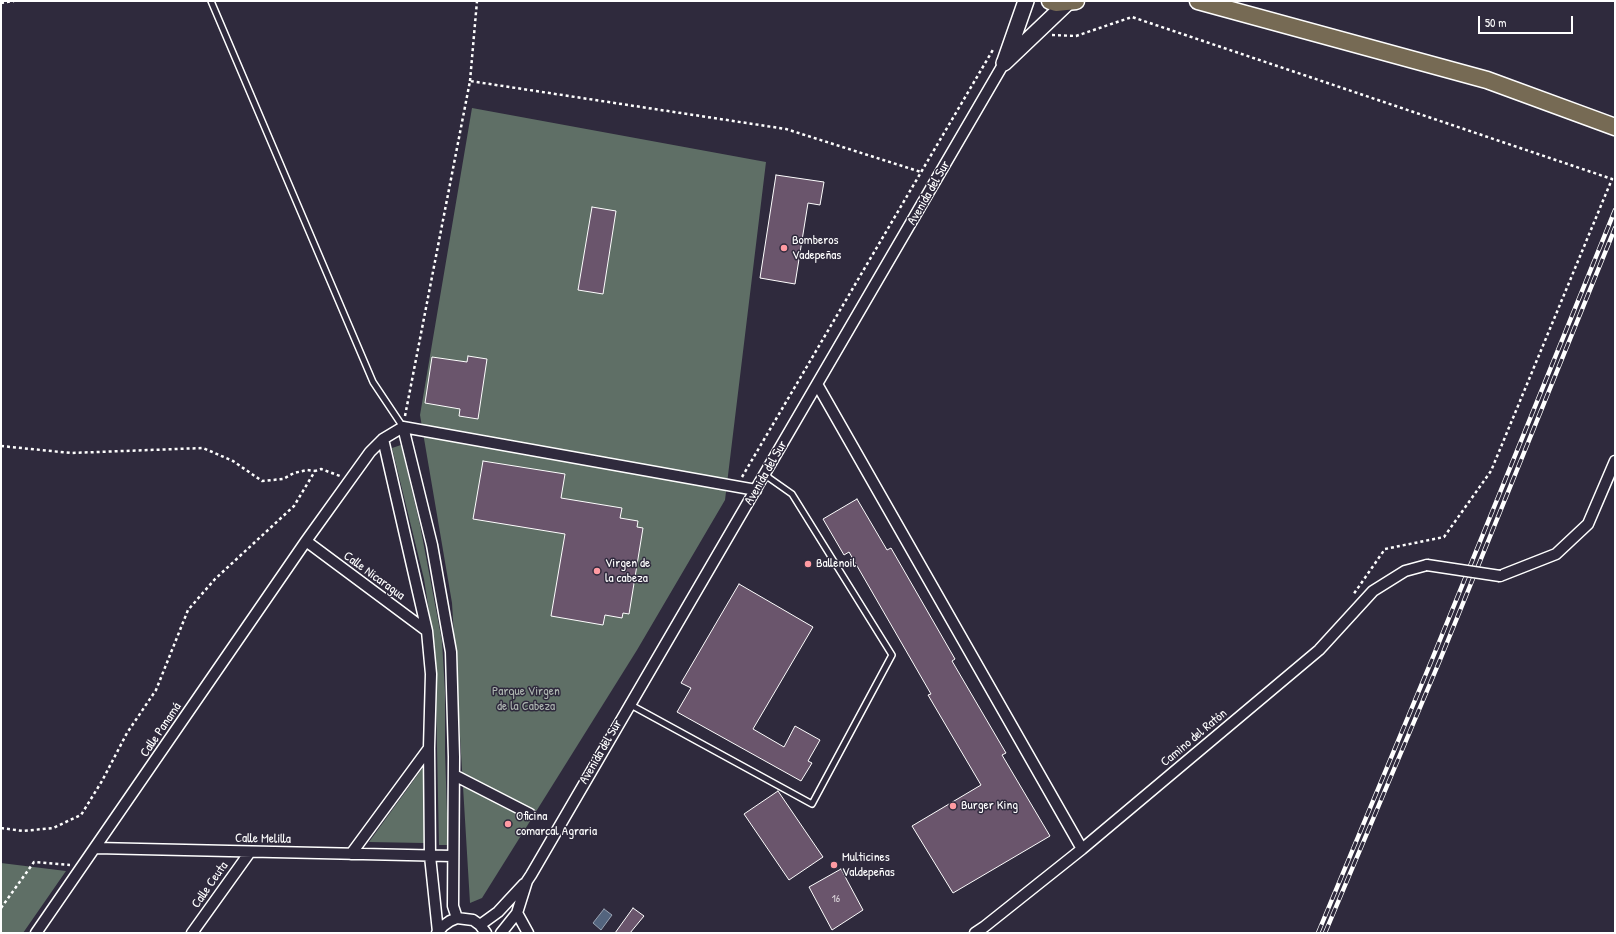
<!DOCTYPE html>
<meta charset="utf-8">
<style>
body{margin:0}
#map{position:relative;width:1616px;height:934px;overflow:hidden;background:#2f2a3d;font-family:"Patrick Hand",sans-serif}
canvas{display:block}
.frame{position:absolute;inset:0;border:2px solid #fff;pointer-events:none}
.scale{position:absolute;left:1478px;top:16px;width:95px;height:18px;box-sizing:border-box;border:2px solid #fff;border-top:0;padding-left:5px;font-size:12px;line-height:14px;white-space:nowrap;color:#fff;-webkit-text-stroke:3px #2f2a3d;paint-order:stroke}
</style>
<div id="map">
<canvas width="1616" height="934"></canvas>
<div class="frame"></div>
<div class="scale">50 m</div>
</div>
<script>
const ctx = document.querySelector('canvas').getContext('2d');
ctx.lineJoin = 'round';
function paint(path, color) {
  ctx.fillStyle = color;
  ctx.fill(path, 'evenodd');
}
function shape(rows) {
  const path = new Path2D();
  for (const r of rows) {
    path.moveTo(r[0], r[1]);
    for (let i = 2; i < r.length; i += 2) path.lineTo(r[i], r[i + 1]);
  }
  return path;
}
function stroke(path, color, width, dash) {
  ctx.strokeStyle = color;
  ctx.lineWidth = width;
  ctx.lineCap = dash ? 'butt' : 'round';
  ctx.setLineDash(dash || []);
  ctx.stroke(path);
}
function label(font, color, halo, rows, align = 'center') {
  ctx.font = font + ' "Patrick Hand",sans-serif';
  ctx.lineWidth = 3;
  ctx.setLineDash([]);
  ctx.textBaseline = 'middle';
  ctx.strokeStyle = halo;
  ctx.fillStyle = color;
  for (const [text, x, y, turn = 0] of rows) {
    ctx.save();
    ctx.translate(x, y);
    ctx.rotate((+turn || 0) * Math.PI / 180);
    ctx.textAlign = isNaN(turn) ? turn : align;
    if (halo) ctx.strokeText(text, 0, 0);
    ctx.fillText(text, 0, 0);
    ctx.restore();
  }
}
const green = shape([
 [472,108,766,162,725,500,637,650,482,898,470,903,452,603,420,415],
 [401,445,420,525,442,641,445,692,445,751,448,845,439,845,435,650,424,579,392,448],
 [424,766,424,843,369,842],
 [1,863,66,871,23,933,1,933]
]);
const water = shape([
 [604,909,612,915,601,930,593,923,604,909]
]);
const building = shape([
 [776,175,824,182,820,205,808,203,795,284,760,278,776,175],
 [592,207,616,211,603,294,578,290,592,207],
 [468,356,487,359,478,419,459,416,460,409,425,403,432,357,467,362,468,356],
 [483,461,565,474,561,498,622,508,620,518,638,521,637,527,643,528,629,614,623,613,622,618,605,615,603,625,551,616,565,534,473,519,483,461],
 [857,499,887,550,891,548,955,659,952,661,1006,753,1002,755,1050,836,953,893,912,826,981,785,928,695,931,694,849,552,844,555,823,519,857,499],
 [739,584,813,627,753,729,784,747,795,726,820,740,808,761,812,763,801,781,677,712,691,688,681,683,739,584],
 [778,791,823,857,789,880,744,814,778,791],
 [841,869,863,910,832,930,809,887,841,869],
 [633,908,644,916,630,933,615,933,633,908]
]);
const path = shape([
 [1,3,14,1],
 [1052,35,1076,36,1132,17,1612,179,1491,471,1444,537,1385,549,1353,595],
 [470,81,477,1],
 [405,416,470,81,786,129,921,172],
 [1,446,71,453,203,448,233,461,262,481,283,479,294,473,307,470,315,471],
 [742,477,994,48],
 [1,828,23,831,53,828,81,815,102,781,127,733,156,690,188,610,215,579,294,506,315,471,321,469,340,476],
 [1,908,34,862,70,865]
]);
const service = shape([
 [211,1,373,382,403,427],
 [629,704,812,804,892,655,792,494,765,475]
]);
const minor = shape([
 [817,384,1082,849],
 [403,427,432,545,451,652,454,757,453,906,457,918],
 [306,541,427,631],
 [1500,576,1556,554,1588,524,1615,461],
 [454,775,530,814],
 [96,848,452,856],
 [351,854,429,748],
 [517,913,528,933],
 [480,925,498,912,524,884],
 [438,932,430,856,429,748,431,674,427,631,383,439,403,427,756,490],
 [36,933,306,541,370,452,383,439],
 [192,933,250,852],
 [437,933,443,926,450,921,457,918,473,920,480,925,486,933],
 [501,933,517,913,527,881,531,875,1004,63],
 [975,933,984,927,1082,849,1319,650,1373,591,1405,571,1427,565]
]);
const secondary = shape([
 [1005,61,1026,1],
 [1004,63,1067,3]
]);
const primary = shape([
 [1050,1,1056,3,1076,1],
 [1198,1,1487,80,1615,127]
]);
const rail = shape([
 [1318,933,1433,657,1615,210],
 [1325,933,1440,660,1615,228]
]);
const minorBridge = shape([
 [1427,565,1500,576]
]);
const markers = [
 [784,248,4,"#ff9aa2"],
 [808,564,4,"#ff9aa2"],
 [597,571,4,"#ff9aa2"],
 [953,806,4,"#ff9aa2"],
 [508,824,4,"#ff9aa2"],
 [834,865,4,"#ff9aa2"]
];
const numberNames = [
 ["16",836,899]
];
const streetNames = [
 ["Avenida del Sur",929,193,-60],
 ["Avenida del Sur",766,473,-60],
 ["Calle Nicaragua",374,576,36],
 ["Calle Panamá",161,730,-56],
 ["Camino del Ratón",1194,738,-40],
 ["Avenida del Sur",601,752,-60],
 ["Calle Melilla",263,839,1],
 ["Calle Ceuta",210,885,-55]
];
const poiNames = [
 ["Bomberos",792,241],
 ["Vadepeñas",792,256],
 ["Virgen de",605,564],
 ["la cabeza",605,579],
 ["Ballenoil",816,564],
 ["Burger King",961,806],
 ["Oficina",516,817],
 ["comarcal Agraria",516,832],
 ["Multicines",842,858],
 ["Valdepeñas",842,873]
];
const parkNames = [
 ["Parque Virgen",526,692],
 ["de la Cabeza",526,707]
];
paint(green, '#5f6f66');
paint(water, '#53647e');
stroke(water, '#98a2b2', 1);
paint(building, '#6a556c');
stroke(building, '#fff', 1);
stroke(service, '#fff', 8);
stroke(minor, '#fff', 13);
stroke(secondary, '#fff', 18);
stroke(primary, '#fff', 19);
stroke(path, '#fff', 2.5, [3, 3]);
stroke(service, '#2f2a3d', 5);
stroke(minor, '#2f2a3d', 10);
stroke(secondary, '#2f2a3d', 15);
stroke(primary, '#766a54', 16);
stroke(rail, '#fff', 4.5);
stroke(rail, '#2f2a3d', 3, [9]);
stroke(minorBridge, '#fff', 13, []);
stroke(minorBridge, '#2f2a3d', 10);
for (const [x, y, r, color] of markers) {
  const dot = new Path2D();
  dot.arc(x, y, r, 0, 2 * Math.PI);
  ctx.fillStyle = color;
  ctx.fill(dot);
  stroke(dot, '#2f2a3d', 1.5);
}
label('11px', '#dad4da', null, numberNames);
label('13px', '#fff', '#2f2a3d', streetNames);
label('13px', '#fff', '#2f2a3d', poiNames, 'left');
label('13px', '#afb7b2', '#2f2a3d', parkNames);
</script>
